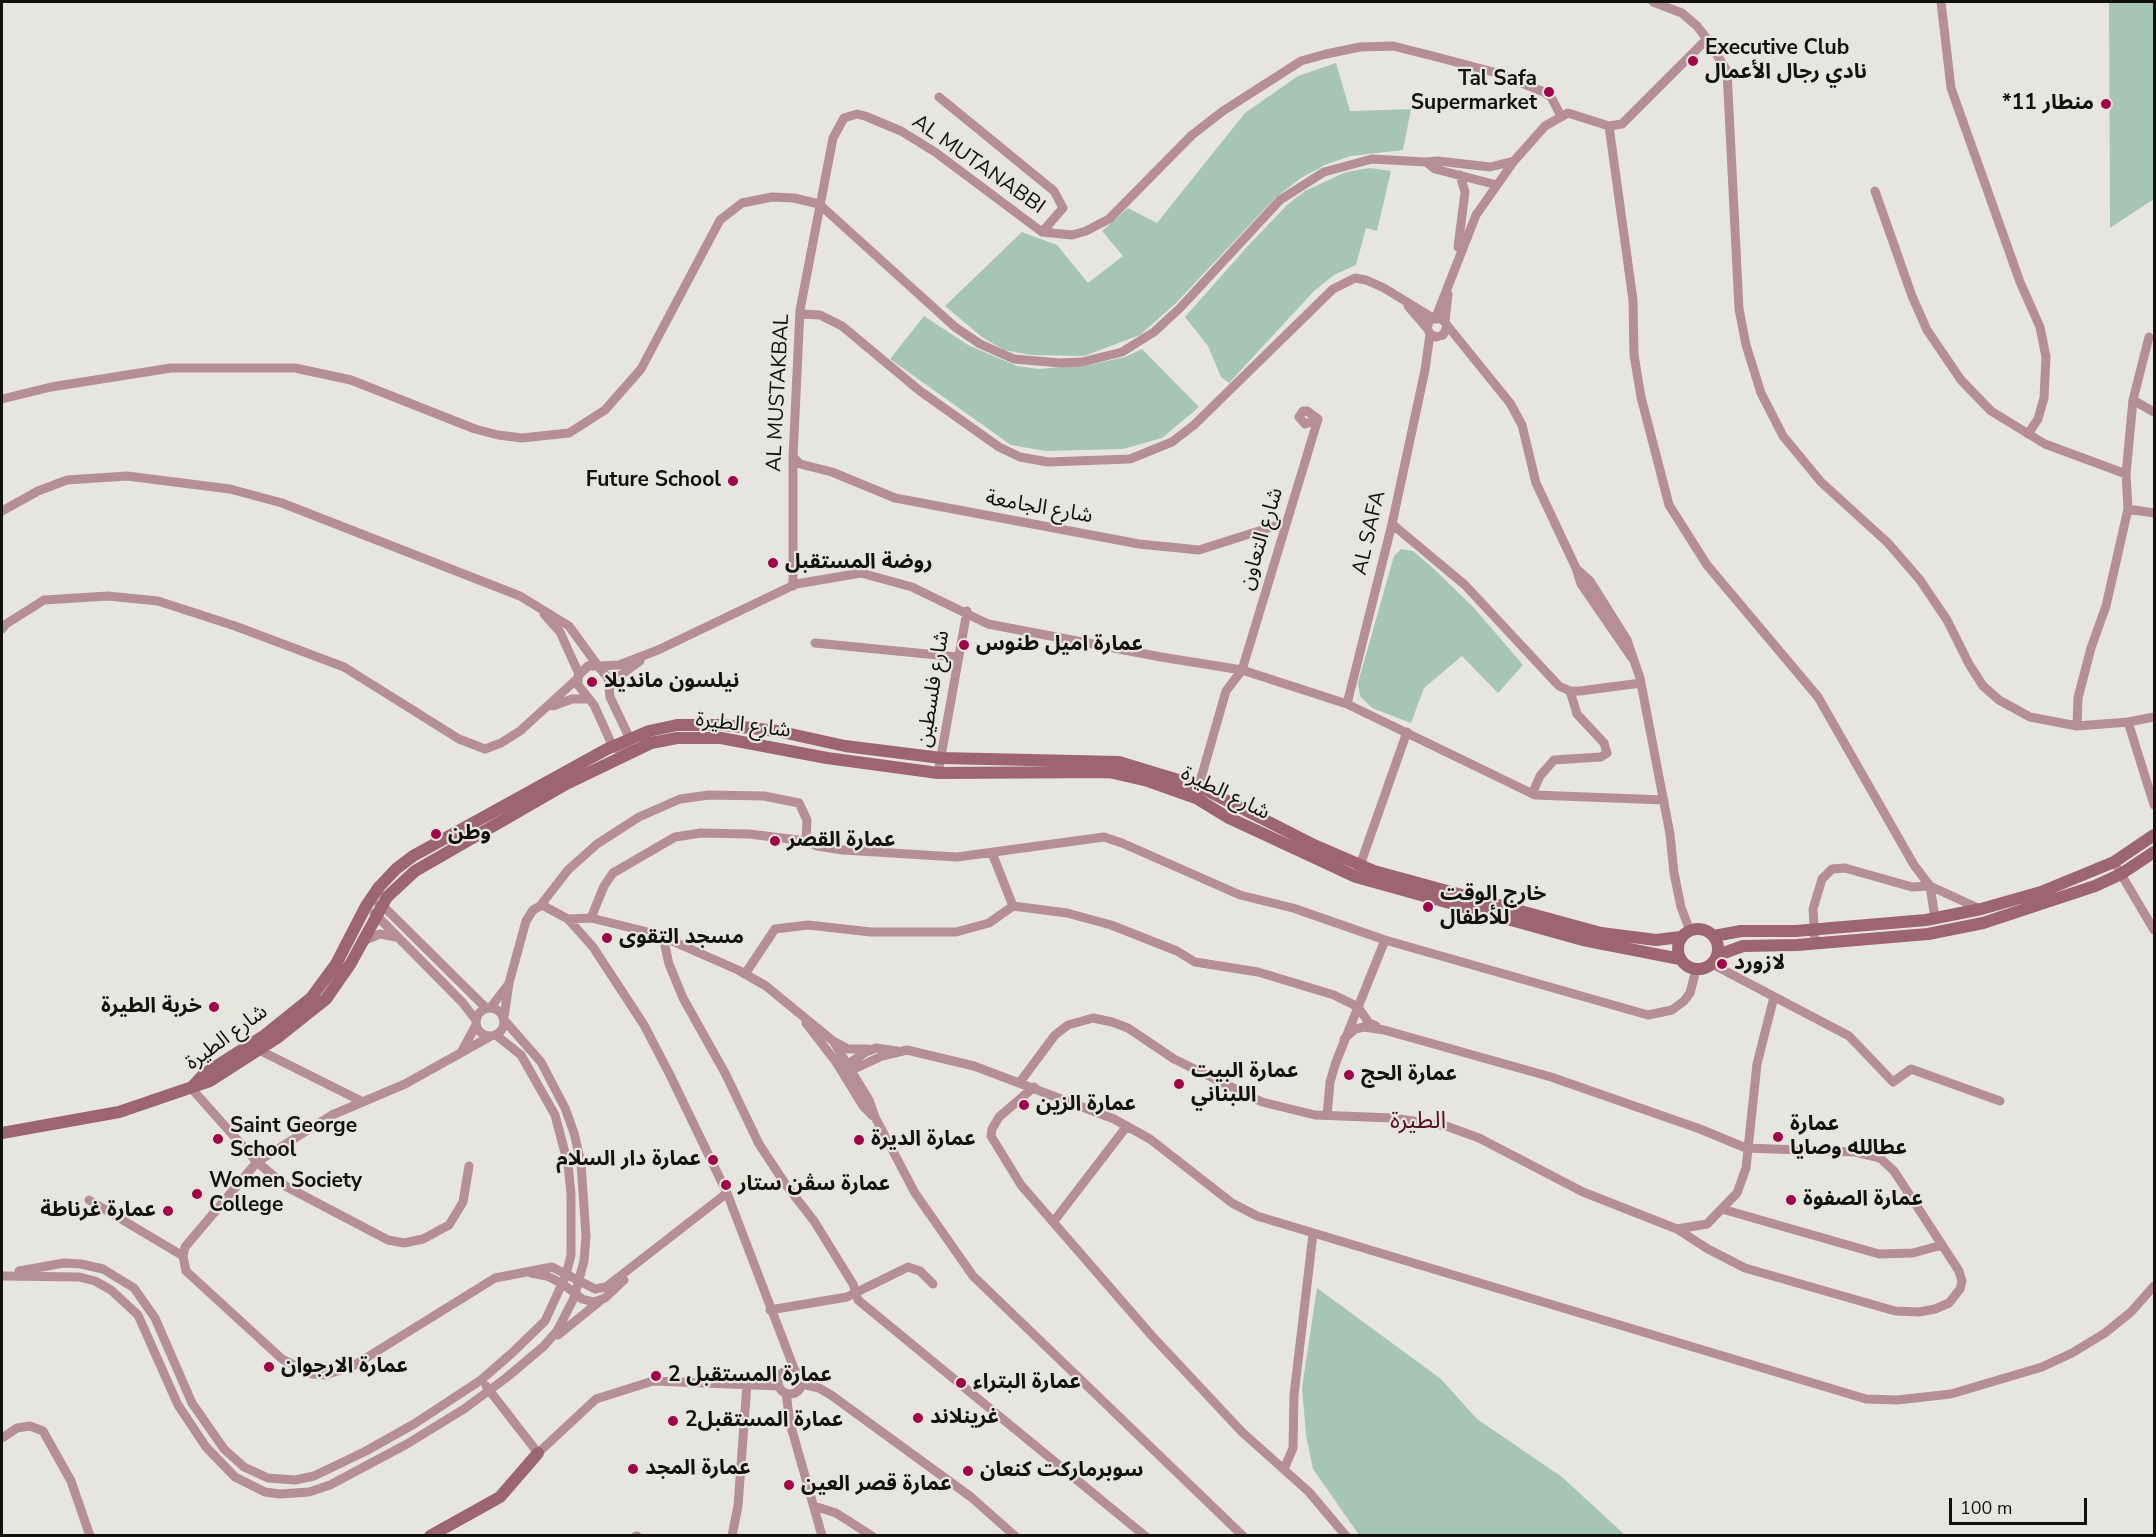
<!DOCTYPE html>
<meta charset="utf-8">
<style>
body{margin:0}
#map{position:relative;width:2156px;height:1537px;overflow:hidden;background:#e7e6de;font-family:"Nunito Sans",sans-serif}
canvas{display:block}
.frame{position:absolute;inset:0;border:3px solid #12110e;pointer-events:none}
.scale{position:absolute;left:1949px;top:1498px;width:138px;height:27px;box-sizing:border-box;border:3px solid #12110e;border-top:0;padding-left:8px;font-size:18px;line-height:21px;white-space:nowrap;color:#12110e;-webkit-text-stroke:4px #e7e6de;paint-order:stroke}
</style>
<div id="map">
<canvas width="2156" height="1537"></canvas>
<div class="frame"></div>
<div class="scale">100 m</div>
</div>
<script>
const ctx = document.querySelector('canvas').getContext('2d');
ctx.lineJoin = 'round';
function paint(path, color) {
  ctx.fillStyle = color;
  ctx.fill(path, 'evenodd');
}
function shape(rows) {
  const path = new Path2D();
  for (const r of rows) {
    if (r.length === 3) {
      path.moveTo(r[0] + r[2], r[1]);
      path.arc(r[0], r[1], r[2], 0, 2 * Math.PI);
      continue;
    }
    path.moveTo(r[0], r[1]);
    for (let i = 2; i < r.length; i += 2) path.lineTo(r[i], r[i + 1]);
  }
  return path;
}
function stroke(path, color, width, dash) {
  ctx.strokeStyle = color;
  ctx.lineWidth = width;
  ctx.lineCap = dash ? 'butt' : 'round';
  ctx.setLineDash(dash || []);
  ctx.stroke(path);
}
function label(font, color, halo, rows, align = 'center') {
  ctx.font = font + ' "Nunito Sans","Noto Sans Arabic",sans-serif';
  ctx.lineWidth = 4.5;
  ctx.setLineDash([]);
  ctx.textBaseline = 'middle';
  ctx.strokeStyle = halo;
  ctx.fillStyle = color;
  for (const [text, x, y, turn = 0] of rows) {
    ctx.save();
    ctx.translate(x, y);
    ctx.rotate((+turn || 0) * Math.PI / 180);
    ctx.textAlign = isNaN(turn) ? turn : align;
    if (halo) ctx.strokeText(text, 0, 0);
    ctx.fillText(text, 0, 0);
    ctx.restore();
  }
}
const green = shape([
 [2109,2,2154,2,2154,199,2110,228],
 [1336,63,1350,111,1411,109,1403,150,1351,156,1327,164,1301,178,1275,198,1175,304,1140,335,1084,356,1031,355,1004,350,982,337,945,306,1022,232,1057,245,1088,283,1123,256,1102,231,1128,208,1157,223,1245,113,1298,76],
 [1370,168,1391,171,1377,231,1366,228,1356,265,1334,275,1314,291,1229,383,1221,377,1208,346,1185,317,1247,247,1287,205,1305,191,1346,172],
 [924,316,968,345,1017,366,1038,369,1089,365,1125,357,1142,349,1199,407,1162,438,1123,449,1046,451,1011,445,890,359],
 [1401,549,1413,551,1433,568,1475,609,1523,665,1498,693,1462,656,1424,688,1411,723,1372,708,1360,696,1358,683,1394,556],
 [1317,1288,1441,1379,1477,1419,1562,1477,1625,1535,1359,1535,1313,1469,1306,1435,1302,1388]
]);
const street = shape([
 [1941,2,1951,88,2020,282,2040,327,2046,357,2044,398,2038,419,2028,434],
 [1707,39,1727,71,1739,309,1746,345,1761,393,1783,436,1821,482,1888,543,1920,580,1947,620,1969,664,1983,686,1999,700,2030,717,2077,726,2128,722,2154,717],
 [939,97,1054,191,1063,208,1042,232],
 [1609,126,1633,300,1634,355,1641,397,1669,505,1707,565,1818,697,1914,865,1930,886,1978,908],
 [1426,162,1435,169,1497,185],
 [1875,191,1912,296,1927,330,1961,380,1991,411,2045,444,2126,474],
 [1458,247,1465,192,1460,175],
 [1408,306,1427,328],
 [800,314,820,315,842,326,920,391,999,447,1020,457,1048,462,1130,459,1172,442,1194,425,1333,289,1355,278,1366,280,1384,288,1433,318],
 [1436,317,1476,215,1514,161,1545,126,1568,113,1609,126,1622,124,1707,39,1697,26,1682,13,1653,2],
 [1445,321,1448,294],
 [1447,327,1443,335,1436,337,1430,334,1427,328,1430,319,1442,319,1510,403,1522,425,1536,483,1576,568,1581,584,1632,658],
 [2,399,51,387,171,368,295,368,351,380,475,429,498,435,522,438,569,433,605,410,641,369,720,220,742,203,772,197,794,198,819,204,955,327,980,344,1014,359,1060,363,1082,362,1122,352,1154,332,1180,308,1280,200,1324,172,1372,159,1426,162,1438,161,1490,167,1514,161],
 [2133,400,2154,412],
 [793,457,800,464,832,472,895,498,1139,544,1199,550,1284,523],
 [2128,509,2126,474,2133,400,2149,337],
 [2,511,38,491,67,480,127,476,230,489,282,503,520,596,569,626,598,666,619,665,658,650,796,584,861,573,912,587,988,624,1161,657,1242,670,1347,704,1535,795,1664,800],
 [1392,524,1465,585,1559,686,1570,691,1580,691,1641,683],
 [1578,570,1590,581,1627,640,1640,678,1670,834,1674,873,1681,907,1690,931],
 [793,586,793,457,800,310,833,138,844,118,857,114,865,116,901,131,935,152,1042,232,1072,235,1086,231,1109,219,1192,135,1223,111,1301,61,1326,54,1360,47,1393,46,1433,56,1497,73,1544,92,1551,97,1561,116],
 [544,614,560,632,579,674],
 [2,629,6,624,44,600,108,596,158,601,235,626,344,667,459,739,485,749,501,743,520,731,577,679],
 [815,643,958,657],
 [588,666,598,666,608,678,610,697,630,739,626,754,613,747,594,705,578,685,578,676,588,666],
 [609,688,621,675,640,661],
 [1347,704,1392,524,1425,370,1430,334],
 [553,706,572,699,588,699],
 [2128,722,2154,805],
 [2077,726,2078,698,2091,648,2106,606,2128,509,2154,513],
 [938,773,967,611],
 [1197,792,1226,691,1242,670,1318,419,1307,411,1303,411,1299,417,1305,424,1318,419],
 [1532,794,1540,776,1554,760,1601,757,1607,753,1604,743,1577,714,1570,691],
 [992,853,1013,906],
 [2118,869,2154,930],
 [1358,871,1407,732],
 [1930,886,1935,918],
 [379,905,382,905,486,1008],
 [540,906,568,870,597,844,639,817,680,799,709,795,764,796,799,803,807,820,806,841],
 [374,913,462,1002,476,1020],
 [591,918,604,886,613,873,675,837,701,833,749,834,806,841,817,846,843,850,957,857,1104,837,1122,843,1240,895,1293,908,1385,940,1648,1015,1672,1010,1684,1001,1690,993,1696,970],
 [568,919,593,947,644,1025,670,1075,727,1193,795,1371],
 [663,937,669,964,683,998,725,1073,759,1144,786,1185,814,1221,853,1284,858,1300,1145,1536],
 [363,941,380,934,396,937],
 [1815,943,1813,909,1822,879,1832,869,1845,868,1912,887,1930,886],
 [1712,964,1849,1036,1893,1082,1911,1069,2000,1101],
 [745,974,775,929,808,925,871,932,956,932,989,923,1013,906,1067,913,1111,925,1177,951,1195,962,1258,972,1334,995,1358,1007,1369,1023,1376,1026],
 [491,1007,508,985],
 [490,1022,14],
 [504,1017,509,983,526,921,533,910,542,905,568,919,591,918,656,934,738,970,766,986,833,1041,869,1100,875,1117,915,1193,973,1276,1243,1536],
 [806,1023,836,1062,863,1106,873,1116],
 [491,1036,405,1084,332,1115,257,1162,185,1247,183,1256,186,1271,282,1359,312,1374,325,1375,353,1366,495,1278,552,1267,595,1289,606,1287,727,1193],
 [1344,1039,1355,1029,1364,1027,1384,1030,1551,1077,1700,1129,1746,1148,1855,1152,1880,1158,1894,1171,1959,1271,1962,1281,1960,1289,1949,1303,1935,1309,1919,1312,1895,1311,1745,1268,1708,1249,1677,1229],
 [835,1042,848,1049,868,1049],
 [259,1050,363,1102],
 [462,1051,476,1025],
 [845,1066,866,1052,876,1048,897,1051],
 [842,1071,852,1070,882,1056,907,1050,974,1066,1114,1119,1150,1139,1232,1203,1257,1216,1866,1399,1897,1400,1951,1394,2042,1367,2072,1353,2105,1333,2131,1312,2154,1286],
 [1020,1082,1055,1035,1068,1025,1093,1018,1112,1022,1128,1028,1174,1059,1262,1102,1315,1115,1393,1118,1446,1126,1479,1138,1583,1192,1677,1229,1707,1224,1737,1193,1746,1168,1757,1064,1774,997],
 [1034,1087,999,1117,992,1129,991,1136,1021,1185,1152,1336,1242,1432,1309,1492,1346,1536],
 [191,1088,257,1162,287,1187,388,1240,404,1243,423,1239,449,1225,463,1202,469,1166],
 [1327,1115,1330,1082,1336,1062,1385,940],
 [89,1200,183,1256],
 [1722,1209,1879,1254,1913,1253,1942,1245],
 [1054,1221,1127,1126],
 [19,1271,64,1263,81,1264,103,1269,134,1288,155,1318,192,1403,224,1449,244,1467,268,1478,295,1480,314,1476,366,1451,414,1424,481,1380,512,1353,545,1321,566,1275,571,1255,571,1194,568,1164,555,1115,521,1055,496,1035],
 [531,1273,547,1276,563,1284,582,1299,594,1302,605,1298,624,1280],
 [2,1276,79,1277,95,1281,111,1290,138,1315,178,1405,206,1447,235,1477,265,1492,280,1494,309,1492,330,1485,407,1444,464,1409,506,1378,544,1346,557,1331,574,1298,584,1261,586,1236,581,1163,574,1133,565,1108,541,1062,505,1021],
 [770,1310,847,1297,908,1267,920,1271,933,1284],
 [558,1335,600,1301],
 [790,1382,12],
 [802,1384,819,1388,831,1395,971,1497,1015,1536],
 [486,1386,538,1453,596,1399,653,1381,779,1386],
 [786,1393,790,1423,822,1536],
 [2,1438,17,1428,30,1426,43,1431,71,1481,90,1536],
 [1284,1469,1293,1448,1294,1395,1313,1234],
 [814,1506,836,1513,872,1536],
 [636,1536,637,1536],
 [732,1536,738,1506,747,1384]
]);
const secondary = shape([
 [1698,949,20],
 [1714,936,1741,931,1796,931,1926,920,1981,909,2041,892,2114,862,2154,835],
 [1718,955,1743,946,1797,945,1928,934,1983,923,2095,886,2121,874,2154,852],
 [192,1087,204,1074,265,1035,311,998,336,964,366,906,379,887,396,869,413,856,607,749,649,731,677,725,724,725,777,731,845,746,941,758,1119,762,1198,786,1314,845,1374,871,1601,933,1656,940,1681,937],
 [2,1133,119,1112,210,1081,277,1038,326,999,351,963,387,897,415,871,566,784,651,743,677,738,721,738,827,758,938,773,1109,772,1148,781,1196,798,1227,817,1356,877,1583,940,1680,959],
 [430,1536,500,1497,538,1453]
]);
const markers = [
 [1693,61,6,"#a00548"],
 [1549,92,6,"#a00548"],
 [2106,104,6,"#a00548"],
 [733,481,6,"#a00548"],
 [773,563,6,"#a00548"],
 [964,645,6,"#a00548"],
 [592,682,6,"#a00548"],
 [436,834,6,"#a00548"],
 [775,841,6,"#a00548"],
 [1428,907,6,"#a00548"],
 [607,938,6,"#a00548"],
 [1722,964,6,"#a00548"],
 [214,1007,6,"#a00548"],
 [1349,1075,6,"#a00548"],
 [1179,1084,6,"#a00548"],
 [1024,1105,6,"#a00548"],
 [1778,1137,6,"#a00548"],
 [218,1139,6,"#a00548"],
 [859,1140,6,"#a00548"],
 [713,1160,6,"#a00548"],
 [726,1185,6,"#a00548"],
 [197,1194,6,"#a00548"],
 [1791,1200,6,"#a00548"],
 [168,1211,6,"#a00548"],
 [269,1367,6,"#a00548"],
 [656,1376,6,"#a00548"],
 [961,1383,6,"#a00548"],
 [918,1418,6,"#a00548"],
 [673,1421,6,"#a00548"],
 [633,1469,6,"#a00548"],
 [968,1471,6,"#a00548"],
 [789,1485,6,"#a00548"]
];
const poiNames = [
 ["Executive Club",1705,49],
 ["نادي رجال الأعمال",1705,73],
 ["Tal Safa",1537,80,"right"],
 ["Supermarket",1537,104,"right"],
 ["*منطار 11",2094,104,"right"],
 ["Future School",721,481,"right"],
 ["روضة المستقبل",785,563],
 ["عمارة اميل طنوس",976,645],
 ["نيلسون مانديلا",604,682],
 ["وطن",448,834],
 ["عمارة القصر",787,841],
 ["خارج الوقت",1440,895],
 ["للأطفال",1440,919],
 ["مسجد التقوى",619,938],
 ["لازورد",1734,964],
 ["خربة الطيرة",202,1007,"right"],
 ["عمارة البيت",1191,1072],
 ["اللبناني",1191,1096],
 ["عمارة الحج",1361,1075],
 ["عمارة الزين",1036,1105],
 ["عمارة",1790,1125],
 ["عطالله وصايا",1790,1149],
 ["Saint George",230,1127],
 ["School",230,1151],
 ["عمارة الديرة",871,1140],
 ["عمارة دار السلام",701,1160,"right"],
 ["Women Society",209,1182],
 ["College",209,1206],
 ["عمارة سڤن ستار",738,1185],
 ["عمارة الصفوة",1803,1200],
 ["عمارة غرناطة",156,1211,"right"],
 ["عمارة الارجوان",281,1367],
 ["عمارة المستقبل 2",668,1376],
 ["عمارة البتراء",973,1383],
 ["غرينلاند",930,1418],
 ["عمارة المستقبل2",685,1421],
 ["عمارة المجد",645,1469],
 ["سوبرماركت كنعان",980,1471],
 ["عمارة قصر العين",801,1485]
];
const streetNames = [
 ["AL MUTANABBI",978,165,35],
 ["AL MUSTAKBAL",779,393,-87],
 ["شارع الجامعة",1039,508,10],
 ["AL SAFA",1370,533,-77],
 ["شارع التعاون",1262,539,-73],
 ["شارع فلسطين",934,689,-81],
 ["شارع الطيرة",743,726,7],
 ["شارع الطيرة",1225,794,26],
 ["شارع الطيرة",227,1038,-36]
];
const quarterNames = [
 ["الطيرة",1418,1122]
];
paint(green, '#a7c5b3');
stroke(street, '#b68f96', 9);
stroke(secondary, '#9c6570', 12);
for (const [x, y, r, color] of markers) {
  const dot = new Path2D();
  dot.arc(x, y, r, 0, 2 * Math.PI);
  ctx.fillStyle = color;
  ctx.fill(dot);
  stroke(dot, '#e7e6de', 2);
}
label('bold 21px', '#12110e', '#e7e6de', poiNames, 'left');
label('21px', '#12110e', '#e7e6de', streetNames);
label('24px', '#551128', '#e7e6de', quarterNames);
</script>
